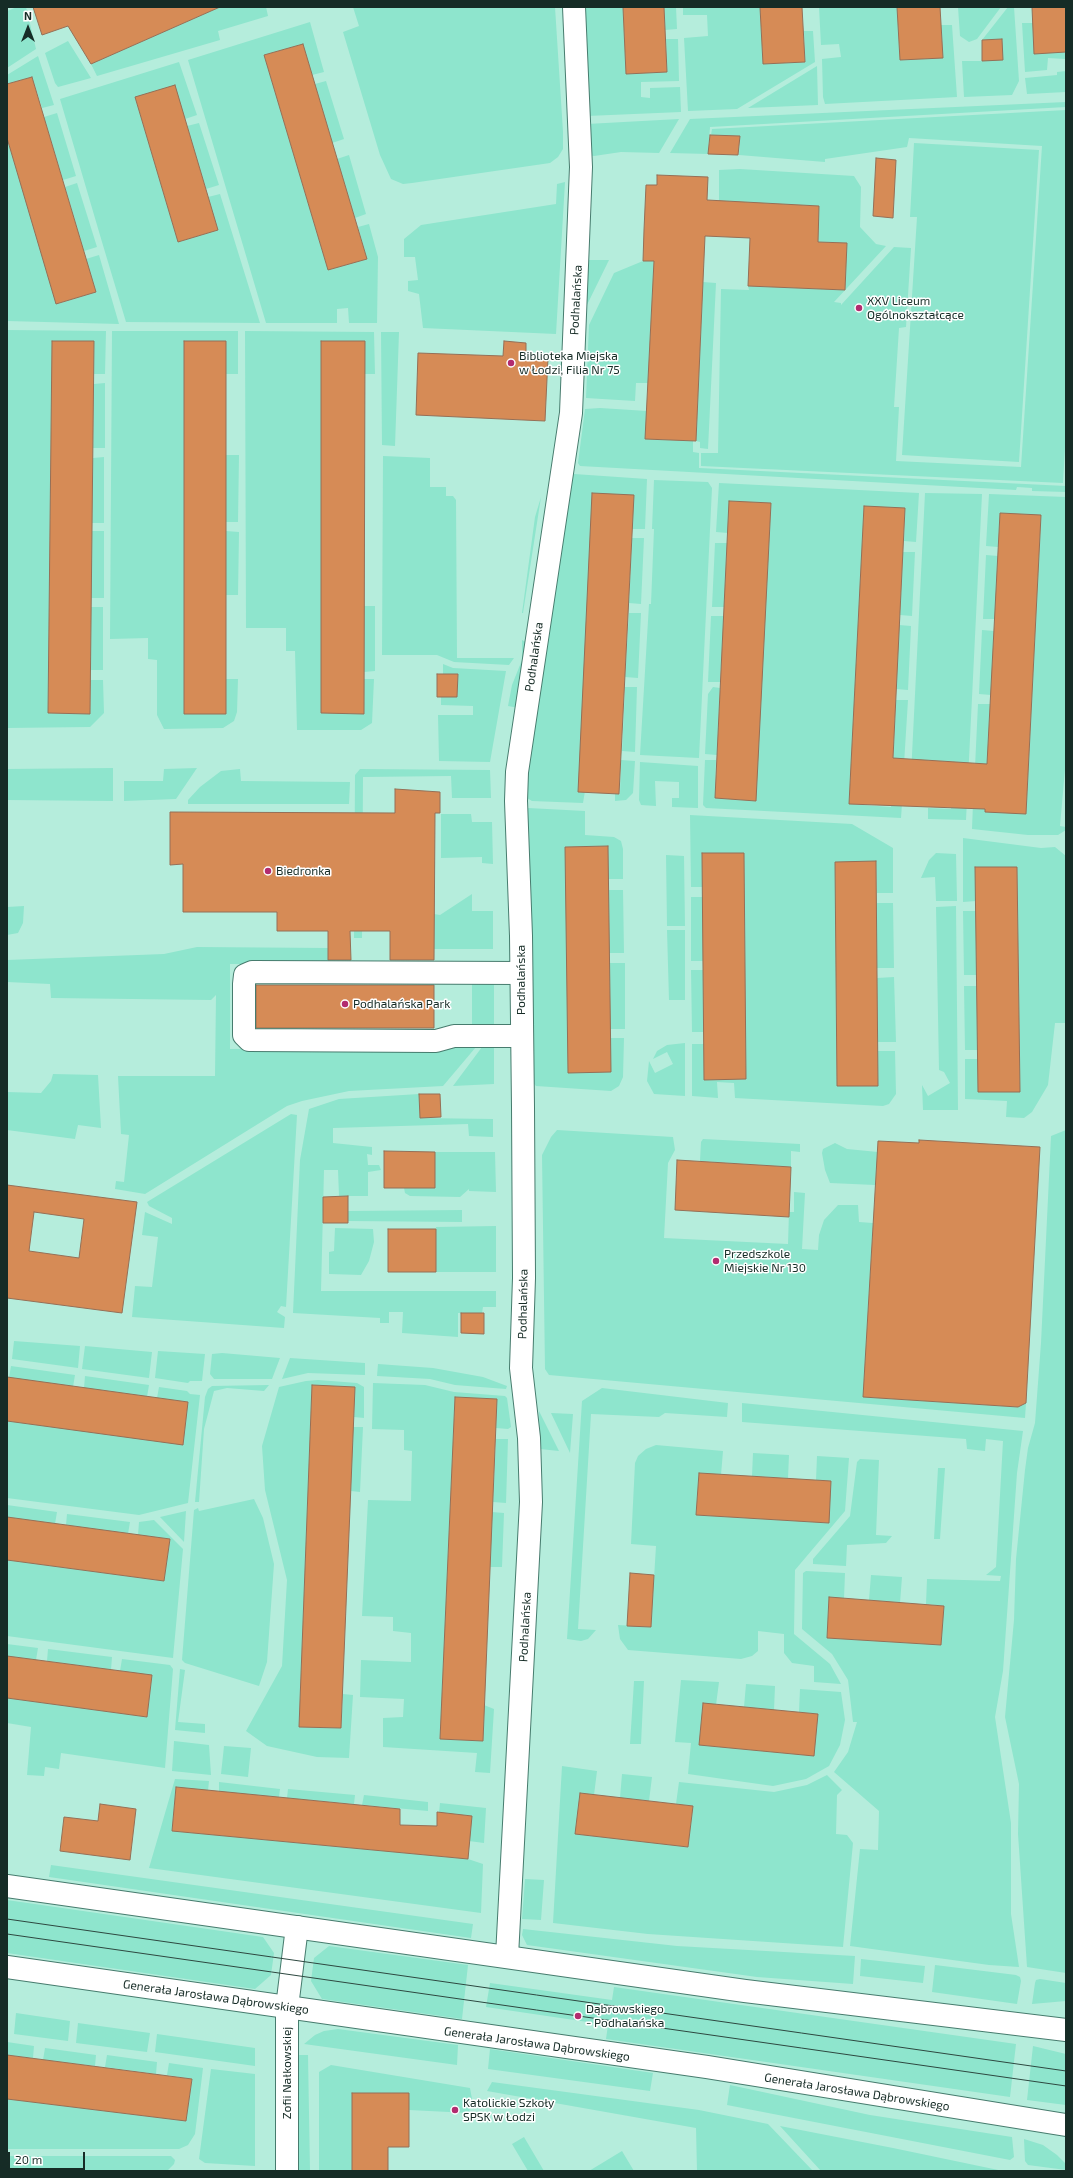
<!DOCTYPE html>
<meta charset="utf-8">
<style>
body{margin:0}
#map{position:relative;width:1073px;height:2178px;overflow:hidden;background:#b5eddc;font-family:"Exo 2",sans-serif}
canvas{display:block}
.frame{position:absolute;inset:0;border:8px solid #162c26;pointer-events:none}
.north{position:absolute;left:8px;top:8px;width:40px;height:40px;-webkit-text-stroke:3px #fff;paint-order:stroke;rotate:0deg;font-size:11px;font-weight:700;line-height:16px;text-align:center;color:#162c26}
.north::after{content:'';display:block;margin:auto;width:14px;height:18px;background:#162c26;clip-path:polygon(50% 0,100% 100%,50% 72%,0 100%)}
.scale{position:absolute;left:8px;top:2152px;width:77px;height:18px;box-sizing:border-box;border:2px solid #162c26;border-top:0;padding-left:5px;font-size:12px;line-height:14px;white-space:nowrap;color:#162c26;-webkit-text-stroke:3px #fff;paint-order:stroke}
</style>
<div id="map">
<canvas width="1073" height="2178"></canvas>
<div class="frame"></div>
<div class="north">N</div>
<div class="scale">20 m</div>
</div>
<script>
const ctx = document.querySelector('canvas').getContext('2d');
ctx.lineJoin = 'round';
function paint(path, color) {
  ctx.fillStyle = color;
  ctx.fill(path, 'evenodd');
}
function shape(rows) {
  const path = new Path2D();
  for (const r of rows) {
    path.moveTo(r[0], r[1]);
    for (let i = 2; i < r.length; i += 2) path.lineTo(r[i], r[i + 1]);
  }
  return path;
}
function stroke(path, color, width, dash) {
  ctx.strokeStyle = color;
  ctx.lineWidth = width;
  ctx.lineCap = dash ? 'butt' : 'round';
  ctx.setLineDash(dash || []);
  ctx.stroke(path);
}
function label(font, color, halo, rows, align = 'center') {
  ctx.font = font + ' "Exo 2",sans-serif';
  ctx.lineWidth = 3;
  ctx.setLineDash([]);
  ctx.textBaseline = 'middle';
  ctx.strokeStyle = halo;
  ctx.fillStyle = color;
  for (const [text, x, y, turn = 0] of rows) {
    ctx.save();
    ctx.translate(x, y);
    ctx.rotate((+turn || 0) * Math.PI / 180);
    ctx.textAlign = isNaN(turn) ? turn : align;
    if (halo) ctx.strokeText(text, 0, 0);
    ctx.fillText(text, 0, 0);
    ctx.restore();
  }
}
const green = shape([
 [17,7,26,7,36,49,7,68,7,11],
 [220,7,266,7,268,16,218,31,220,40,97,76,91,64],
 [353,7,555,7,563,132,563,149,558,157,550,163,412,183,403,184,391,179,380,155,343,32,359,26],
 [582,7,623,7,626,74,667,72,666,39,678,39,679,81,641,82,641,97,650,98,650,88,680,87,681,112,587,116],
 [664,7,676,7,677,29,665,30],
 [683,7,760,7,763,64,805,62,804,31,813,31,815,62,737,109,688,111,684,38,708,36,707,15,683,15],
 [819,7,897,7,900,60,943,58,941,25,952,25,957,97,825,104,823,97,822,59,841,57,839,44,821,45],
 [958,7,1001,7,977,39,969,42,960,36],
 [1008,7,1014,7,1019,81,1012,95,964,97,962,61,982,61,1002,39,982,40],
 [310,22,324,72,312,75,303,44,264,55,328,270,367,259,358,227,369,224,378,257,377,323,349,323,348,308,337,309,337,323,266,323,188,60],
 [1022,23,1033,23,1066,52,1066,92,1027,94,1025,78,1057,75,1057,72,1066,71,1065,59,1048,58,1047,70,1025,72],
 [68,41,91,78,58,87,55,83,45,53],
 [38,56,54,105,42,108,32,77,7,84,7,75],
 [179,62,197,115,185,119,135,97,178,242,218,230,208,197,220,194,260,323,126,322,102,242,60,99],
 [817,66,818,105,748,108],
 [326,81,344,139,332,143,315,84],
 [1066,102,1066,107,710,127,708,154,670,153,690,119],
 [1066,110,1066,430,1063,483,701,466,701,453,718,453,721,289,749,290,748,286,845,290,847,243,818,242,819,206,719,201,719,170,740,169,854,176,861,187,860,227,876,244,886,246,834,302,841,303,841,305,894,247,911,248,906,327,899,328,894,407,899,407,896,461,1021,467,1042,146,909,138,907,147,825,159,825,162,739,155,740,136,711,135,712,129],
 [57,113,76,176,63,180,44,117],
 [679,119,659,153,621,152,594,156,588,155,587,124],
 [199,123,219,185,206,189,187,126],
 [7,138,57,304,96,292,86,259,99,255,119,324,7,321],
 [914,143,1039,150,1019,462,902,455,917,217,910,217],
 [349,155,366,214,355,218,337,159],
 [565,182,556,334,423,328,419,294,408,291,408,281,418,280,415,257,404,257,404,239,421,225,556,204,557,184],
 [77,183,97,247,84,251,65,187],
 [586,260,609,260,585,309],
 [643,261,654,261,648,383,636,383,635,401,586,398,589,325,614,273],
 [703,282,716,283,708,449,700,448,700,442,696,441],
 [7,330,106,331,105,374,94,374,94,341,52,341,48,713,90,714,91,680,103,680,104,713,90,727,7,728],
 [112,331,238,331,238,374,226,374,226,341,184,341,185,714,226,714,226,679,238,679,237,712,234,721,223,728,164,729,157,715,157,660,148,659,148,638,110,639],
 [245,331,374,332,375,374,364,374,364,341,321,341,321,713,364,714,364,679,374,679,372,723,361,730,297,730,295,651,286,651,286,628,246,628],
 [381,332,399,332,395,446,382,445],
 [105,383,105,448,93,448,94,384],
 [600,408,647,411,646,439,693,441,693,452,699,453,699,468,1066,486,1066,492,1032,491,1032,488,1017,487,1016,490,580,466,578,463,585,409],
 [226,455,239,455,238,522,226,522],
 [383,456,430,458,430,487,446,487,446,496,453,496,456,500,457,658,514,658,509,665,454,662,437,655,382,655],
 [104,457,104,523,92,523,93,458],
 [574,474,647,479,645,529,632,529,634,495,583,803,532,801,527,798,526,769,569,477],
 [654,480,708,482,712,488,699,758,640,755,649,604,651,604,654,529,652,529],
 [719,483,919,493,916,542,904,541,905,509,864,507,849,804,891,807,892,774,904,775,901,818,706,808,703,805,705,760,716,760,715,798,755,801,771,503,730,501,728,533,716,532],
 [925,493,982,494,966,820,928,819,928,808,951,809,954,762,928,760,927,777,911,775],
 [989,494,1066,497,1066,758,1060,826,1066,827,1066,830,1058,835,1028,835,972,829,974,778,1026,814,1041,516,1000,513,998,547,986,546],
 [541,497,523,613,522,613,535,517],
 [92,531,104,531,104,598,91,598],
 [226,531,239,532,238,595,226,595],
 [632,538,644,538,641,604,629,603],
 [715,543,727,543,724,607,712,607],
 [903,552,915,552,912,616,900,615],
 [986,555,998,556,995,619,983,619],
 [364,606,375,606,375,671,364,672],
 [91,607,103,607,103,670,91,670],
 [629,613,641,613,638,678,625,677],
 [711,616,724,616,720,682,708,682],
 [899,625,911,626,908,690,896,689],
 [982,630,994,631,991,695,979,694],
 [522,640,528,643,519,708,508,706,512,685,522,660],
 [443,664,453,668,506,671,490,762,439,761,438,715,473,715,473,706,441,705,441,697,457,697,458,674,443,674],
 [625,687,637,687,635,752,622,751],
 [713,687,720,688,717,755,705,754,708,694],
 [896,700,908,700,904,764,893,763],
 [978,704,990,704,987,768,975,767],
 [621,760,635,761,633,793,626,800,615,801,615,793,620,794],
 [640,762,698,766,698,808,672,807,672,798,679,798,679,782,655,781,656,806,641,805,639,800],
 [113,768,113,801,7,800,7,769],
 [197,768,176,799,124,801,124,781,163,781,164,769],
 [240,769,241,781,350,782,349,804,188,804,188,800,200,787,221,771],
 [360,769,490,770,491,798,452,798,451,776,363,777,362,938,354,938,355,775],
 [528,808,585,811,585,835,614,837,621,841,623,849,623,879,608,879,607,846,565,847,610,1038,624,1038,623,1077,619,1086,611,1091,536,1086,531,1080,526,815],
 [441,814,471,814,472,822,492,822,493,864,482,863,482,857,441,858],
 [690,815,852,824,893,848,893,893,877,893,876,862,835,862,837,1086,878,1086,878,1051,895,1051,896,1094,889,1104,883,1106,735,1098,734,1083,717,1082,718,1098,692,1096,692,1044,704,1044,704,1079,746,1079,744,854,703,887,691,887],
 [963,838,1041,848,1055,847,1066,856,1066,1023,1055,1023,1048,1085,1032,1112,1024,1118,1006,1117,1007,1101,965,1099,965,1059,978,1059,978,1092,1020,1092,1017,867,976,867,976,901,963,902],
 [936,853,956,854,957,901,936,901,935,877,921,878,929,860],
 [666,855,684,856,685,926,667,926],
 [608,890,623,890,624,953,609,953],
 [472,894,472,911,493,911,493,949,434,949,434,914,440,915],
 [691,897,703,897,703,961,691,961],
 [877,903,893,903,894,968,877,968],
 [24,906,23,923,18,933,7,935,7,907],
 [956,906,958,1110,923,1110,922,1085,928,1096,950,1083,944,1072,939,1070,936,907],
 [963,911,976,911,977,975,964,975],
 [667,930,685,930,685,1000,669,1000],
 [197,947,328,948,328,964,230,964,230,1049,476,1047,443,1086,349,1091,302,1101,287,1106,145,1194,115,1189,116,1181,124,1182,129,1135,121,1134,118,1076,215,1076,216,995,211,1000,53,998,51,998,50,984,7,982,7,960,164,954],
 [609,963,625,963,625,1029,610,1029],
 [691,970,703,970,704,1032,692,1032],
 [894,977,896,1042,878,1042,877,978],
 [472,983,494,983,494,1029,472,1029],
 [964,986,977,986,978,1050,965,1050],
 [685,1043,685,1096,654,1094,647,1081,649,1061,655,1073,673,1064,667,1052,653,1059,657,1051,667,1045],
 [482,1047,494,1047,494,1084,453,1086],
 [53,1074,98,1075,101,1128,78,1125,75,1139,7,1130,7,1092,41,1093,51,1081],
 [419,1094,420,1118,493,1119,493,1137,469,1136,468,1124,333,1128,333,1143,372,1147,372,1155,367,1154,368,1165,379,1165,381,1170,368,1172,368,1196,339,1196,338,1170,324,1170,321,1291,496,1291,496,1307,483,1307,482,1313,458,1313,458,1337,402,1333,403,1312,389,1312,389,1323,380,1323,380,1318,293,1313,300,1160,309,1109,339,1099],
 [291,1114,297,1115,286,1307,281,1306,277,1312,285,1317,284,1328,132,1317,135,1286,152,1287,158,1237,142,1235,145,1212,172,1224,172,1218,149,1206,147,1202],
 [557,1130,673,1137,675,1150,668,1163,664,1238,788,1244,789,1212,794,1212,794,1192,805,1193,802,1249,818,1250,819,1235,824,1220,838,1205,858,1205,859,1222,873,1223,863,1397,1018,1407,1026,1403,1025,1418,549,1375,545,1369,542,1155,551,1137],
 [1066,1130,1066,1973,1027,1967,1018,1834,1019,1784,1005,1717,1014,1620,1016,1559,1025,1470,1028,1448,1035,1423,1041,1343,1051,1136],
 [703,1139,800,1144,800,1152,791,1151,791,1167,700,1161,701,1142],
 [835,1143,847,1149,878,1152,875,1185,830,1183,825,1170,822,1153,823,1149],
 [435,1152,495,1152,496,1192,469,1191,469,1189,460,1197,410,1196,405,1193,404,1188,435,1188],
 [462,1210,462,1222,348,1221,348,1211],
 [496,1226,496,1272,436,1272,436,1227],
 [335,1228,373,1229,374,1242,369,1261,361,1275,329,1274,329,1252,334,1251],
 [14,1341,80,1346,78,1368,12,1359],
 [85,1346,152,1352,149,1378,82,1369],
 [158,1351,205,1354,202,1381,190,1381,188,1383,155,1378],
 [222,1353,280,1358,272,1379,214,1379,210,1374,212,1354],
 [290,1358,365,1363,365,1375,308,1373,282,1379],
 [378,1364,433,1368,483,1377,507,1386,506,1389,455,1385,430,1379,377,1376],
 [11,1366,75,1375,73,1387,9,1378],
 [85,1376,149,1385,147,1397,84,1388],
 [318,1380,357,1383,364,1387,364,1418,354,1417,355,1387,312,1386,299,1727,341,1728,343,1694,353,1695,349,1758,317,1757,267,1746,246,1731,282,1666,287,1580,265,1490,262,1446,279,1387,306,1381],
 [373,1383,425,1385,454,1392,505,1396,507,1398,511,1427,508,1429,496,1428,497,1399,455,1397,440,1739,483,1741,484,1705,494,1709,490,1773,475,1772,477,1753,383,1747,383,1718,403,1717,404,1699,360,1697,361,1660,411,1662,411,1633,393,1631,393,1617,362,1616,368,1500,411,1501,412,1451,404,1450,404,1430,372,1429],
 [269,1385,264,1391,227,1388,214,1391,204,1429,199,1502,195,1502,205,1397,208,1389,212,1386],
 [159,1387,187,1391,190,1394,200,1395,188,1503,139,1515,7,1498,7,1421,183,1444,188,1402,157,1398],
 [602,1388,728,1403,727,1417,665,1413,659,1417,591,1414,578,1629,596,1630,588,1639,581,1641,567,1639,582,1401],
 [742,1403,1023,1431,1017,1473,1003,1671,995,1717,1011,1823,1011,1914,1019,1967,989,1965,850,1946,860,1849,878,1850,879,1811,834,1772,848,1752,857,1722,853,1722,848,1680,832,1654,802,1629,803,1573,806,1571,845,1573,844,1599,829,1598,827,1638,941,1645,944,1606,926,1604,927,1579,1000,1581,1001,1576,986,1575,996,1567,1003,1441,986,1439,985,1451,967,1449,966,1439,742,1422],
 [539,1411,559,1451,540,1449],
 [551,1413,573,1414,570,1453],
 [353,1427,363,1427,360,1492,351,1491],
 [496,1439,508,1439,506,1503,493,1502],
 [656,1445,723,1451,721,1475,699,1473,696,1515,828,1523,831,1481,816,1480,817,1456,849,1458,845,1511,795,1570,794,1634,830,1664,841,1684,814,1682,814,1666,792,1663,784,1653,784,1634,758,1631,758,1651,752,1656,741,1659,628,1650,620,1639,618,1625,651,1627,656,1546,631,1544,635,1463,638,1456,646,1449],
 [753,1453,789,1455,788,1478,752,1476],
 [860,1459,879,1460,876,1535,892,1536,886,1543,847,1545,846,1566,813,1564,813,1559,850,1516,857,1462],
 [938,1468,945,1468,940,1539,934,1539],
 [254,1499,263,1518,274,1564,267,1662,259,1686,185,1663,182,1660,194,1510,198,1508,199,1511],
 [7,1505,57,1512,55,1524,7,1517],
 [186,1511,184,1542,160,1517],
 [492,1512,504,1513,502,1567,490,1567],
 [67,1514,130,1522,128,1534,66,1525],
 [154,1520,183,1549,173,1658,7,1636,7,1560,164,1581,170,1539,138,1535,139,1522],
 [871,1575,902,1577,900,1603,869,1600],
 [7,1644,38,1648,36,1660,7,1656],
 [48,1649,112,1657,111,1670,47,1661],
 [122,1659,170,1665,173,1669,165,1768,61,1753,59,1769,45,1767,44,1776,27,1775,31,1727,7,1723,7,1698,147,1717,152,1676,120,1671],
 [180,1669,185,1670,178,1722,205,1724,205,1733,175,1730],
 [681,1680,719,1682,716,1705,703,1704,700,1745,813,1756,817,1714,799,1712,800,1689,841,1692,845,1720,840,1745,829,1766,806,1779,773,1786,688,1774,691,1743,675,1742],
 [634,1681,644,1681,641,1744,630,1744],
 [746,1684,775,1686,774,1710,744,1707],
 [174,1741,209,1745,211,1775,172,1771],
 [224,1746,251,1748,248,1777,221,1774],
 [562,1766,597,1771,594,1795,580,1793,576,1834,688,1847,693,1806,676,1804,679,1782,774,1792,807,1785,827,1775,842,1790,837,1795,836,1834,847,1835,853,1843,843,1947,648,1934,553,1923],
 [622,1774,652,1777,649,1801,620,1798],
 [175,1779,209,1781,208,1791,176,1787,172,1831,468,1859,483,1864,481,1913,149,1868],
 [219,1782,280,1789,279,1797,219,1792],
 [288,1789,355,1795,354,1804,287,1798],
 [364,1795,428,1802,428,1811,362,1805],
 [440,1803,486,1808,484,1843,469,1841,472,1816,439,1813],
 [51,1865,473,1924,471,1938,49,1877],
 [525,1879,544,1880,541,1920,522,1919],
 [7,1900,263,1937,274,1953,271,1975,255,1989,7,1953],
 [523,1929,677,1946,855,1956,853,1984,757,1977,527,1945,522,1935],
 [329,1946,468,1965,462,2019,322,1999,311,1981,314,1958],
 [861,1959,925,1966,923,1983,860,1976],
 [935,1965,1016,1975,1020,1977,1021,1981,1017,2004,932,1992],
 [1040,1979,1066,1983,1066,2001,1032,2004,1035,1983,1036,1980],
 [490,1983,612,2000,614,1987,1016,2044,1010,2097,606,2039,608,2025,486,2007],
 [16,2013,70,2021,68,2041,14,2034],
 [78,2023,150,2033,147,2052,76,2043],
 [338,2029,458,2045,457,2065,304,2044,315,2035,324,2031],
 [157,2034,255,2048,255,2066,155,2052],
 [7,2042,34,2046,33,2058,7,2055],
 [1033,2046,1066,2054,1066,2105,1027,2100],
 [45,2048,96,2055,95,2066,43,2060],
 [490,2049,653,2073,650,2091,488,2069],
 [107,2055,157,2062,156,2074,105,2067],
 [299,2055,308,2055,310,2171,299,2171],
 [169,2063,203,2068,195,2134,188,2145,179,2149,7,2149,7,2099,186,2121,192,2079,167,2075],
 [331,2065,470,2088,472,2099,469,2113,409,2110,409,2093,352,2093,352,2171,319,2171,319,2072],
 [211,2069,255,2074,255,2166,205,2163,199,2159],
 [492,2082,699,2110,768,2124,813,2171,697,2171,696,2128,487,2091],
 [730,2085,870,2115,1012,2137,1014,2157,1010,2160,727,2105],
 [780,2126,893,2148,1003,2171,821,2171],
 [524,2137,544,2171,528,2171,512,2144],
 [1024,2139,1043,2145,1057,2155,1066,2164,1066,2170,1028,2165,1025,2161],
 [622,2151,634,2171,589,2171],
 [7,2156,171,2156,175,2160,174,2164,167,2171,7,2171]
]);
const building = shape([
 [33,7,220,7,91,64,68,26,42,35,33,7],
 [623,7,664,7,667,72,626,74,623,7],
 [760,7,802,7,805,62,763,64,760,7],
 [897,7,940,7,943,58,900,60,897,7],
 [1032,7,1066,7,1066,52,1034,54,1032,7],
 [1002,39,1003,60,982,61,982,40,1002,39],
 [303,44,367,259,328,270,264,55,303,44],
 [32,77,96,292,56,304,7,138,7,84,32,77],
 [175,85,218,230,178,242,135,97,175,85],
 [710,135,740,136,738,155,708,154,710,135],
 [876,158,896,160,893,218,873,216,876,158],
 [657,175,708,177,707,200,819,206,818,242,847,243,845,290,748,286,750,238,705,236,696,441,645,439,654,261,643,261,644,230,646,185,657,185,657,175],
 [52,341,94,341,90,714,48,713,52,341],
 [184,341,226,341,226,714,184,714,184,341],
 [321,341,365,341,364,714,321,713,321,341],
 [504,341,526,343,526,357,548,358,545,421,416,415,418,353,503,356,504,341],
 [592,493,634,495,619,794,578,792,592,493],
 [729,501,771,503,756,801,715,798,729,501],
 [864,506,905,508,893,758,987,764,1000,513,1041,515,1026,814,985,812,985,809,849,804,864,506],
 [437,674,458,674,457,697,437,697,437,674],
 [395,789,440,792,440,813,435,813,434,960,390,960,390,931,350,931,351,960,328,960,328,931,277,931,277,912,183,912,183,864,170,865,170,812,395,813,395,789],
 [608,846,611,1072,568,1073,565,847,608,846],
 [702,853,744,853,746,1079,704,1080,702,853],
 [876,861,878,1086,837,1086,835,862,876,861],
 [975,867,1017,867,1020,1092,978,1092,975,867],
 [256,985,434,985,434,1028,256,1028,256,985],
 [419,1094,440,1094,441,1117,420,1118,419,1094],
 [919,1140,1040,1147,1026,1403,1018,1407,863,1397,878,1141,919,1143,919,1140],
 [384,1151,435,1152,435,1188,384,1188,384,1151],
 [677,1160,791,1167,789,1217,675,1210,677,1160],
 [7,1185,137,1202,122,1313,7,1298,7,1185],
 [34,1212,84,1219,79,1258,29,1251,34,1212],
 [348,1196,348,1223,323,1223,323,1197,348,1196],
 [388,1229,436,1229,436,1272,388,1272,388,1229],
 [461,1313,484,1313,484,1334,461,1333,461,1313],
 [7,1377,188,1402,183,1445,7,1421,7,1377],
 [312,1385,355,1387,341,1728,299,1727,312,1385],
 [455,1397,497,1399,483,1741,440,1739,455,1397],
 [699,1473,831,1481,829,1523,696,1515,699,1473],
 [7,1517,170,1539,164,1581,7,1560,7,1517],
 [630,1573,654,1575,651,1627,627,1626,630,1573],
 [829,1597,944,1606,941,1645,827,1638,829,1597],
 [7,1656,152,1675,147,1717,7,1698,7,1656],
 [703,1703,818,1714,814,1756,699,1745,703,1703],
 [176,1787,400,1809,400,1825,437,1826,437,1812,472,1816,468,1859,172,1831,176,1787],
 [580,1793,693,1806,688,1847,575,1834,580,1793],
 [100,1804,136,1809,130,1860,60,1851,64,1817,98,1821,100,1804],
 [7,2055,192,2079,186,2121,7,2099,7,2055],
 [352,2093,409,2093,409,2147,388,2147,388,2171,352,2171,352,2093]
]);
const minor = shape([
 [521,973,252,972,245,975,244,984,244,1035,249,1040,436,1041,454,1036,521,1036],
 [507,1956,531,1502,529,1438,521,1368,524,1278,523,1107,521,936,516,801,517,772,571,413,581,167,574,7],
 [287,2171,287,2007,297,1927]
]);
const major = shape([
 [7,1886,745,1991,1066,2030],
 [7,1967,707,2067,1066,2125]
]);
const tram = shape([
 [7,1919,1066,2071],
 [7,1934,1066,2086]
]);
const markers = [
 [859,308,4,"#b22b6f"],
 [511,363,4,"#b22b6f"],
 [268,871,4,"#b22b6f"],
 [345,1004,4,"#b22b6f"],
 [716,1261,4,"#b22b6f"],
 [578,2016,4,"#b22b6f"],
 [455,2110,4,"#b22b6f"]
];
const streetNames = [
 ["Podhalańska",576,300,-87],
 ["Podhalańska",534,657,-82],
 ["Podhalańska",521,980,-90],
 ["Podhalańska",523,1304,-89],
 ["Podhalańska",525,1627,-87],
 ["Generała Jarosława Dąbrowskiego",216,1997,8],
 ["Generała Jarosława Dąbrowskiego",537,2044,8],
 ["Zofii Nałkowskiej",287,2073,-90],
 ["Generała Jarosława Dąbrowskiego",857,2092,9]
];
const poiNames = [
 ["XXV Liceum",867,301],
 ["Ogólnokształcące",867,315],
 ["Biblioteka Miejska",519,356],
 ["w Łodzi, Filia Nr 75",519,370],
 ["Biedronka",276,871],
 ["Podhalańska Park",353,1004],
 ["Przedszkole",724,1254],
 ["Miejskie Nr 130",724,1268],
 ["Dąbrowskiego",586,2009],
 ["- Podhalańska",586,2023],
 ["Katolickie Szkoły",463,2103],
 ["SPSK w Łodzi",463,2117]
];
paint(green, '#8ee5cd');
paint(building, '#d68b56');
stroke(building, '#956f56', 1);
stroke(minor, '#477c6e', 24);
stroke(major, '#477c6e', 24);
stroke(minor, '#fff', 22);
stroke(major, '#fff', 22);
stroke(tram, '#2d4840', 1);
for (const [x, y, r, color] of markers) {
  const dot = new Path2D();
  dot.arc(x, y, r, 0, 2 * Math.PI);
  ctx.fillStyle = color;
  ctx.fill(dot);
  stroke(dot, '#fff', 1.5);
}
label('12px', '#162c26', '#fff', streetNames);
label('12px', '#162c26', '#fff', poiNames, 'left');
</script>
